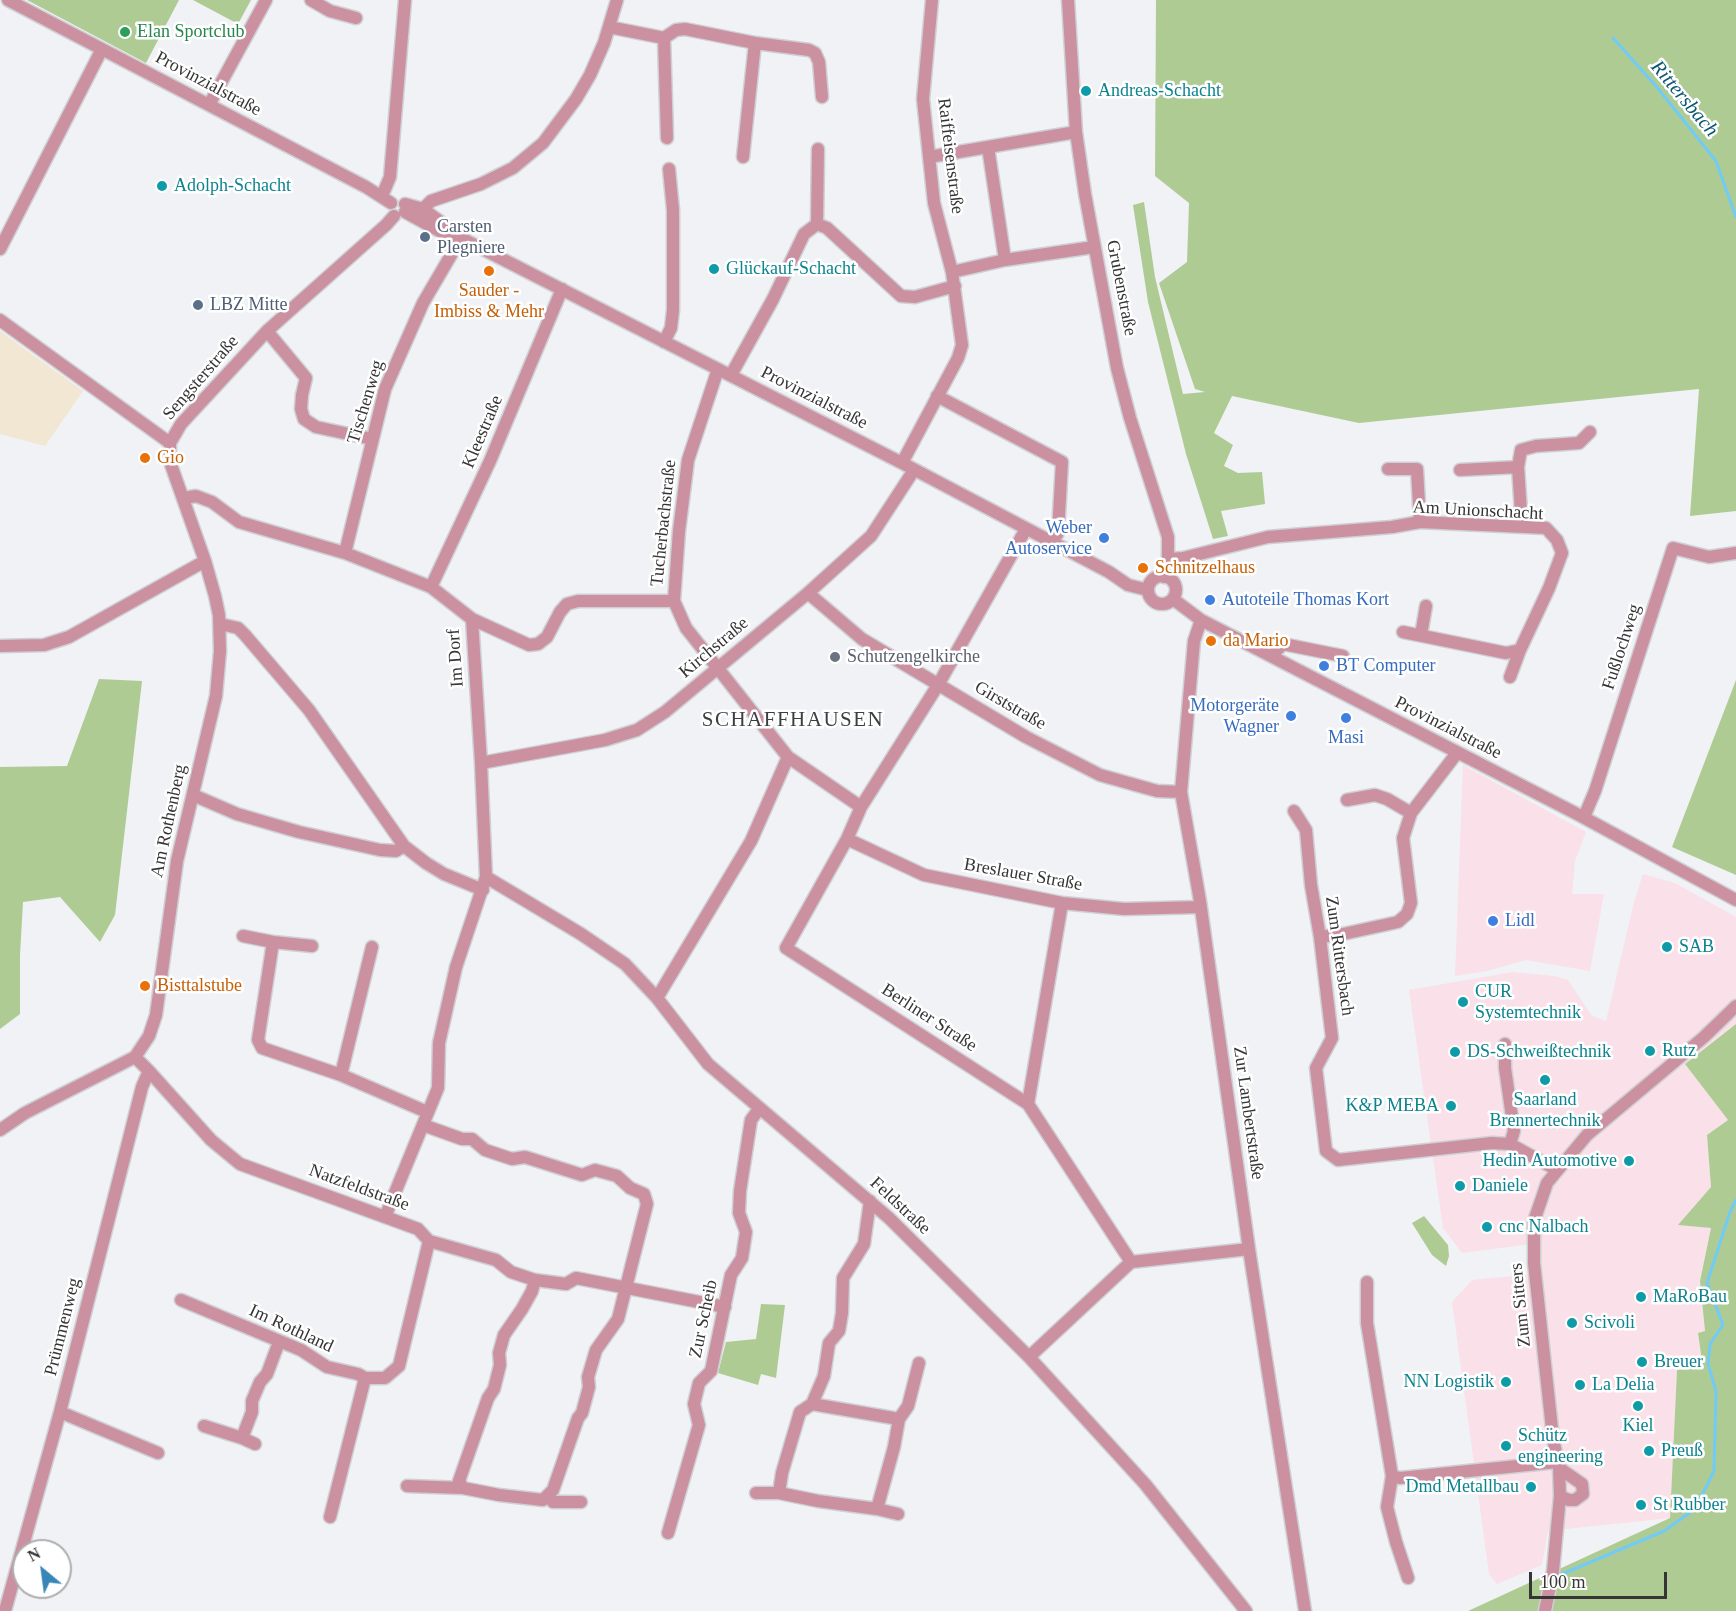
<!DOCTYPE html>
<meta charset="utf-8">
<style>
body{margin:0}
#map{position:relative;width:1736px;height:1611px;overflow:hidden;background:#f0f2f5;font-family:Georgia,serif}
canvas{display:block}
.north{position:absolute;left:12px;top:1539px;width:60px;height:60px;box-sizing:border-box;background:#fff;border:2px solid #aeaeaf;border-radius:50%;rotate:331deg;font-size:16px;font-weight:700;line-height:24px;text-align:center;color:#353536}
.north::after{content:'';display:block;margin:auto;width:21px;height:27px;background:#3886b8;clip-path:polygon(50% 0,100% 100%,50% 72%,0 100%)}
.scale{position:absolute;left:1529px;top:1572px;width:138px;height:27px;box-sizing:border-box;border:3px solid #353536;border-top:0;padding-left:8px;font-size:18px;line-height:21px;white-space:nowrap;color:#353536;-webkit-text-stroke:4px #fff;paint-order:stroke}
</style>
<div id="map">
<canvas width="1736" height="1611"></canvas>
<div class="north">N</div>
<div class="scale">100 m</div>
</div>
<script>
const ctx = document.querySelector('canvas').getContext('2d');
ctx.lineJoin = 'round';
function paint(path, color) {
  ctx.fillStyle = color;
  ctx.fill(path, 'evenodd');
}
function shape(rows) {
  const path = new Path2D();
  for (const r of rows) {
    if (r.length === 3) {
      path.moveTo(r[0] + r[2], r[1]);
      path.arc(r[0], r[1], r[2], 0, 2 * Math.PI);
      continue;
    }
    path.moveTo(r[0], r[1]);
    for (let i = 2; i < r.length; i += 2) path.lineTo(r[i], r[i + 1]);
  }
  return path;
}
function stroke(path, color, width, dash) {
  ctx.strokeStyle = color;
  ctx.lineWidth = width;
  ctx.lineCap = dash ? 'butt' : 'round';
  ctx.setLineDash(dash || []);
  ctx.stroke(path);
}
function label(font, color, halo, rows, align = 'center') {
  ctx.font = font + ' Georgia,serif';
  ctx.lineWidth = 5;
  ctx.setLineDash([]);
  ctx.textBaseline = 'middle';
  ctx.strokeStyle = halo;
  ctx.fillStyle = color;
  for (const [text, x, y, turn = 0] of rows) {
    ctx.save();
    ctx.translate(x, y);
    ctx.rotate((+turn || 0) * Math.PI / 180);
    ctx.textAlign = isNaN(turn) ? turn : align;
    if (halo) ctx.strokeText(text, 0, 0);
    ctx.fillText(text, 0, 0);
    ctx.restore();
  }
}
const commercial = shape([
 [1463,765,1586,832,1575,861,1572,894,1604,894,1590,971,1526,960,1487,971,1455,976],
 [1643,874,1675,883,1736,917,1736,1024,1685,1064,1728,1120,1707,1135,1711,1187,1679,1225,1711,1228,1700,1281,1705,1331,1698,1333,1703,1369,1677,1370,1670,1518,1548,1531,1542,1565,1497,1584,1489,1574,1452,1302,1472,1280,1542,1273,1539,1243,1462,1253,1443,1228,1409,990,1513,972,1554,976,1568,980,1592,1016,1606,1021,1634,902]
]);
const education = shape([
 [0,331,83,391,45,446,0,434]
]);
const green = shape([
 [27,0,179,0,146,63],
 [193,0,251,0,238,24],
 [1156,0,1736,0,1736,511,1690,516,1699,389,1359,423,1232,396,1214,433,1233,445,1224,466,1238,473,1262,472,1265,504,1221,511,1228,536,1213,539,1186,454,1148,302,1133,205,1144,202,1155,277,1183,394,1205,392,1195,389,1159,283,1187,262,1189,203,1155,176],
 [99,679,142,681,115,915,100,942,60,897,23,902,20,955,20,1014,0,1029,0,767,67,766],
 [1736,680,1736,875,1672,847],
 [1736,1024,1736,1611,1468,1611,1670,1518,1677,1370,1703,1368,1698,1333,1705,1331,1700,1281,1711,1228,1678,1225,1711,1187,1707,1135,1728,1120,1685,1064],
 [1424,1216,1448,1245,1449,1256,1446,1266,1432,1255,1412,1223],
 [761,1304,785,1305,776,1378,761,1374,758,1385,718,1373,726,1342,756,1339]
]);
const stream = shape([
 [1613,38,1656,86,1716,161,1736,217],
 [1560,1575,1664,1531,1695,1509,1714,1471,1716,1391,1708,1364,1710,1344,1723,1325,1707,1283,1730,1212,1736,1200]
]);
const minor = shape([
 [8,0,366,187,391,203],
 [311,0,330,11,356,18],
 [1068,0,1076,132,1085,194,1117,368,1130,418,1168,537,1168,562,1164,577],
 [609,27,664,38,676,30,685,29,755,43,809,50,815,53,819,62,822,97],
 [664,38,667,138],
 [209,105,266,0],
 [988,147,1005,260],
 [743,157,755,43],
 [929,157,1076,132],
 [382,196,390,177,405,0],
 [405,204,423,209,456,233],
 [423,209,431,201,481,184,513,168,543,143,576,99,590,75,604,43,617,0],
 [405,212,445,234,461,238,902,463,1109,572,1128,585,1148,590],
 [817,224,818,149],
 [0,249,102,49],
 [952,272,1005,260,1094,247],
 [0,320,170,443],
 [267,331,306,378,302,395,301,409,304,419,316,427,372,439],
 [664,342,671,328,673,310,673,210,669,169],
 [731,375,773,299,804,234,817,224,827,228,901,296,915,297,955,286],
 [937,396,1062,462,1058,533,1051,543],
 [170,443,181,424,267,331,386,225,394,216],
 [902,463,958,358,962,345,952,272,934,203,923,99,932,0],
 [1388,469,1417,469,1420,522],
 [1460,470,1518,467],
 [184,498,196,496,212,502,239,522,345,553,431,587,472,619,481,763,486,877,456,967,439,1043,438,1088,385,1217],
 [1522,527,1518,467,1521,450,1536,446,1579,443,1590,432],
 [1026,529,938,685,861,807,847,839,786,948,1028,1104,1131,1262],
 [345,553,385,389,423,303,461,238],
 [1168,559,1183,558,1268,537,1392,527,1420,522,1546,528,1557,540,1562,553,1549,588,1520,650,1506,653,1403,632],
 [1162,590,14],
 [431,587,490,461,562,289],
 [808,593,862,639,1026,737,1100,775,1157,791,1181,792],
 [1173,599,1201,620,1579,815,1736,900],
 [674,601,686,628,788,757,861,807],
 [472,619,529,645,538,644,547,637,560,612,567,604,578,601,674,601,679,531,688,460,718,369],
 [1201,620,1194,641,1181,792,1200,901,1249,1249,1305,1611],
 [220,624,238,628,245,635,309,710,404,846,426,863,444,874,483,890],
 [1421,635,1426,606],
 [0,646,44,645,69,637,205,561],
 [1271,656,1283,644,1343,656],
 [1510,677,1520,650],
 [481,763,605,740,637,730,665,712,808,593,871,536,914,470],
 [193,795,237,814,299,832,380,850,396,851,404,846],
 [1347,800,1375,795,1387,799,1411,813],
 [1294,811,1306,830,1311,885,1320,937,1332,1038,1316,1068,1326,1151,1338,1160,1492,1143,1510,1144,1557,1170],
 [1584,817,1595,791,1673,548,1709,557,1736,553],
 [847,839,924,875,1062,903,1124,909,1201,907],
 [486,877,581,934,625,964,657,998,708,1064,889,1218,1029,1357,1145,1484,1246,1611],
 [243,936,273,942,258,1040,262,1048,341,1075,427,1112],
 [1320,937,1343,934,1398,922,1407,914,1411,903,1403,838,1411,813,1457,753],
 [273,942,312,946],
 [657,998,751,841,788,757],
 [1505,1044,1505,1068,1514,1131,1510,1144],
 [149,1071,211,1140,240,1164,418,1229,429,1241,496,1260,511,1272,535,1280,566,1284,576,1278,725,1307],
 [341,1075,372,947],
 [1028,1104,1062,903],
 [423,1125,462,1139,472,1139,485,1150,512,1159,525,1157,582,1175,595,1170,617,1176,630,1188,644,1194,647,1204,618,1319,596,1350,588,1377,589,1387,582,1413,578,1418,553,1490,543,1500,499,1495,463,1488,459,1481,488,1398,494,1389,500,1365,499,1353,504,1335,522,1309,532,1291,535,1280],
 [0,1130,25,1113,135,1057,149,1036,156,1015,177,861,216,696,220,651,219,615,215,596,205,561,170,462,170,443],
 [870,1201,864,1244,843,1278,842,1313,839,1331,829,1343,824,1376,812,1404,899,1419],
 [1367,1282,1367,1323,1392,1476,1400,1478,1557,1462],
 [181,1300,301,1350,327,1367,358,1374,365,1378,385,1378,399,1366,429,1241],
 [1029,1357,1131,1262,1249,1249],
 [60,1412,158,1453],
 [204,1426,242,1438,252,1412,252,1401,260,1382,267,1374,279,1342],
 [242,1438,255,1444],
 [1559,1468,1582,1484,1583,1494,1575,1500,1569,1500,1560,1496],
 [1392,1476,1387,1507,1396,1542,1408,1578],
 [407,1486,463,1488],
 [756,1493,779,1493,818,1501,877,1509,894,1447,899,1419,908,1406,919,1363],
 [779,1493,782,1473,800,1412,812,1404],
 [548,1495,553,1502,581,1502],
 [877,1509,898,1514],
 [330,1517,365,1378],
 [668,1533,699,1425,694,1404,699,1383,711,1371,731,1275,742,1258,746,1232,739,1213,740,1191,751,1120,759,1109],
 [5,1611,60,1412,142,1087,149,1071,135,1057],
 [1545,1611,1553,1571,1560,1496,1559,1468,1553,1438,1534,1263,1534,1221,1547,1183,1587,1135,1704,1037,1736,1006]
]);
const markers = [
 [125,32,6,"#2e9e5b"],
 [1086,91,6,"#0f9aa8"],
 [162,186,6,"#0f9aa8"],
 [425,237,6,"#5c6f8a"],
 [714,269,6,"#0f9aa8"],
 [489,271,6,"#e8710a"],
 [198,305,6,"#5c6f8a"],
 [145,458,6,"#e8710a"],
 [1104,538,6,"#3f7fe0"],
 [1143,568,6,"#e8710a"],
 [1210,600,6,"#3f7fe0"],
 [1211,641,6,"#e8710a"],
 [835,657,6,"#6b7280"],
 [1324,666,6,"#3f7fe0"],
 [1291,716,6,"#3f7fe0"],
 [1346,718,6,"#3f7fe0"],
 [1493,921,6,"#3f7fe0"],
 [1667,947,6,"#0f9aa8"],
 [145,986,6,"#e8710a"],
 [1463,1002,6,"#0f9aa8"],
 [1650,1051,6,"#0f9aa8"],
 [1455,1052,6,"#0f9aa8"],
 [1545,1080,6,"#0f9aa8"],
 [1451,1106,6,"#0f9aa8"],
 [1629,1161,6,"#0f9aa8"],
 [1460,1186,6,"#0f9aa8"],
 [1487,1227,6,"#0f9aa8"],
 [1641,1297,6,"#0f9aa8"],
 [1572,1323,6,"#0f9aa8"],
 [1642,1362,6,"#0f9aa8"],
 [1506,1382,6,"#0f9aa8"],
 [1580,1385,6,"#0f9aa8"],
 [1638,1406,6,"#0f9aa8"],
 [1506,1446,6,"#0f9aa8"],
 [1649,1451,6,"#0f9aa8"],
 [1531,1487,6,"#0f9aa8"],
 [1641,1505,6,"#0f9aa8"]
];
const leisureNames = [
 ["Elan Sportclub",137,32]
];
const streetNames = [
 ["Provinzialstraße",208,84,28],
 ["Raiffeisenstraße",950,156,83],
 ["Grubenstraße",1121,288,79],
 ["Sengsterstraße",201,378,-49],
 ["Provinzialstraße",814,398,27],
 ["Tischenweg",366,402,-73],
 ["Kleestraße",483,432,-67],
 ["Am Unionschacht",1478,511,3],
 ["Tucherbachstraße",664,523,-84],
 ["Fußlochweg",1622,647,-72],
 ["Kirchstraße",714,648,-40],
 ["Im Dorf",456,658,-94],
 ["Girststraße",1010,706,30],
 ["Provinzialstraße",1448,728,27],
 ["Am Rothenberg",169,821,-78],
 ["Breslauer Straße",1023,875,10],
 ["Zum Rittersbach",1339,956,82],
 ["Berliner Straße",929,1018,33],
 ["Zur Lambertstraße",1248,1113,82],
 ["Natzfeldstraße",359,1188,20],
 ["Feldstraße",900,1206,43],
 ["Zum Sitters",1521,1305,-96],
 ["Zur Scheib",704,1319,-78],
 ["Prümmenweg",63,1327,-76],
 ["Im Rothland",291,1329,25]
];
const cultureNames = [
 ["Andreas-Schacht",1098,91],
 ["Adolph-Schacht",174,186],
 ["Glückauf-Schacht",726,269],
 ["SAB",1679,947],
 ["CUR",1475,992],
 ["Systemtechnik",1475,1013],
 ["Rutz",1662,1051],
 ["DS-Schweißtechnik",1467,1052],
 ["Saarland",1545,1100,"center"],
 ["Brennertechnik",1545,1121,"center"],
 ["K&P MEBA",1439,1106,"right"],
 ["Hedin Automotive",1617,1161,"right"],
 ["Daniele",1472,1186],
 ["cnc Nalbach",1499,1227],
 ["MaRoBau",1653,1297],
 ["Scivoli",1584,1323],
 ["Breuer",1654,1362],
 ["NN Logistik",1494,1382,"right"],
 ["La Delia",1592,1385],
 ["Kiel",1638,1426,"center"],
 ["Schütz",1518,1436],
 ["engineering",1518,1457],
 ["Preuß",1661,1451],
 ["Dmd Metallbau",1519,1487,"right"],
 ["St Rubber",1653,1505]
];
const serviceNames = [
 ["Carsten",437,227],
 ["Plegniere",437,248],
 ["LBZ Mitte",210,305]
];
const foodNames = [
 ["Sauder -",489,291,"center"],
 ["Imbiss & Mehr",489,312,"center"],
 ["Gio",157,458],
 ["Schnitzelhaus",1155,568],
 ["da Mario",1223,641],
 ["Bisttalstube",157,986]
];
const shopNames = [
 ["Weber",1092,528,"right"],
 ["Autoservice",1092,549,"right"],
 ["Autoteile Thomas Kort",1222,600],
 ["BT Computer",1336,666],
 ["Motorgeräte",1279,706,"right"],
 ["Wagner",1279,727,"right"],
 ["Masi",1346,738,"center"],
 ["Lidl",1505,921]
];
const worshipNames = [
 ["Schutzengelkirche",847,657]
];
const waterNames = [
 ["Rittersbach",1684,99,50]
];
const quarterNames = [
 ["SCHAFFHAUSEN",793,720]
];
paint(commercial, '#fae0e9');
paint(education, '#f1e7d2');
paint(green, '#afcb94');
stroke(stream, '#70cbf7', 3);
stroke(minor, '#ced0d3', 15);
stroke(minor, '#cc91a1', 12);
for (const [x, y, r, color] of markers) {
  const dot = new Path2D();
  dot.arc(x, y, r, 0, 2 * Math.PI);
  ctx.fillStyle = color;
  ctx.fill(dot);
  stroke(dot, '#fff', 2);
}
label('18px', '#27864d', '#fff', leisureNames, 'left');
label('18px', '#353536', '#fff', streetNames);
label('18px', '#0d838f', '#fff', cultureNames, 'left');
label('18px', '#4e5e75', '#fff', serviceNames, 'left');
label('18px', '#c56008', '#fff', foodNames, 'left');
label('18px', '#366cbe', '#fff', shopNames, 'left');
label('18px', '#5b616d', '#fff', worshipNames, 'left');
label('italic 20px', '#0c5774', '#fff', waterNames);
ctx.letterSpacing = '1.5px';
label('21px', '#3d3e41', '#fff', quarterNames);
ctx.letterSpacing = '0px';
</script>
